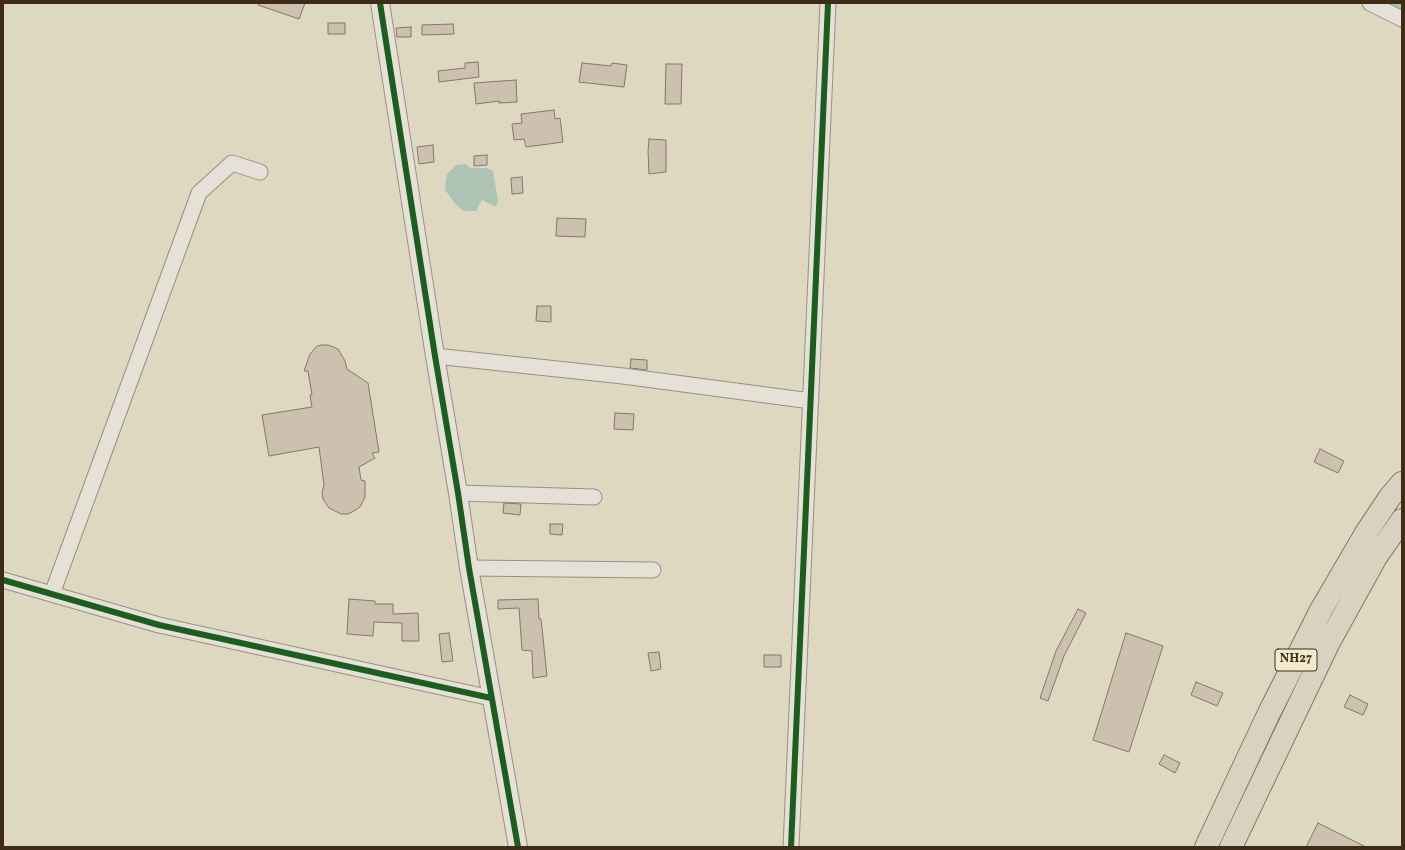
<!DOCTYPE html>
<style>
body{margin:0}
#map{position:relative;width:1405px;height:850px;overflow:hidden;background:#ded8c1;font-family:Vollkorn,serif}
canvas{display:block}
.frame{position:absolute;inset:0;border:4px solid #3f2c16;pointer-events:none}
</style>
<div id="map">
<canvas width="1405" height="850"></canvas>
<div class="frame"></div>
</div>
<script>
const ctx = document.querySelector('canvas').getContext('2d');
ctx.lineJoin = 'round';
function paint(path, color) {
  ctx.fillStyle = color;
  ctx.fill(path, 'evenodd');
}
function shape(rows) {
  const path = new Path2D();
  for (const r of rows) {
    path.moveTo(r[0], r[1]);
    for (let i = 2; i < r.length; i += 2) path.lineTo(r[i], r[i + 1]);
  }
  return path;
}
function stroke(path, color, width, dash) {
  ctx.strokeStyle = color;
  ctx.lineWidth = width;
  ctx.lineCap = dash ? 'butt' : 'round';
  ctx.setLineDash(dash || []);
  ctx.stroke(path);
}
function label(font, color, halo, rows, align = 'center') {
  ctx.font = font + ' Vollkorn,serif';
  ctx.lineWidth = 3;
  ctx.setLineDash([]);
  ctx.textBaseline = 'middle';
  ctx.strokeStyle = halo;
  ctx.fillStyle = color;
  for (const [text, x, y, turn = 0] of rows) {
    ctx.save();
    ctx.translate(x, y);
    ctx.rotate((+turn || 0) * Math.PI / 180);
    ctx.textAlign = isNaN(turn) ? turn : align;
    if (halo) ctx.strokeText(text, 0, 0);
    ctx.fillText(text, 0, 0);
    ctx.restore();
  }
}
const water = shape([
 [466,164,470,168,487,168,493,171,498,201,496,207,482,200,476,211,464,211,457,206,445,190,447,174,456,165]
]);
const canal = shape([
 [1393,3,1402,8]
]);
const building = shape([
 [258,3,305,3,299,19,258,5,258,3],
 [328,23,345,23,345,34,328,34,328,23],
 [453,24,454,34,422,35,422,25,453,24],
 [411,27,411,37,397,37,396,28,411,27],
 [478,62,479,77,439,82,438,71,465,68,465,63,478,62],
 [582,63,611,66,612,63,627,65,624,87,579,82,582,63],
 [666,64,682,64,681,104,665,104,666,64],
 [516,80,517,102,499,103,499,101,476,104,474,83,516,80],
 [554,110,555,119,560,118,563,142,526,147,524,139,514,140,512,124,522,123,521,114,554,110],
 [649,139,666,140,666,172,649,174,648,151,649,139],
 [433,145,434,162,419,164,417,147,433,145],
 [487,155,487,165,474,166,474,156,487,155],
 [522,177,523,193,512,194,511,178,522,177],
 [557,218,586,219,585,237,556,236,557,218],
 [537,306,551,306,551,322,536,321,537,306],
 [322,345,328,345,338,349,345,361,347,369,368,383,379,452,372,453,375,458,359,467,361,480,365,481,365,497,360,507,354,511,348,514,341,514,329,508,323,499,322,493,324,485,319,447,269,456,262,415,312,407,310,395,312,395,308,371,304,371,310,354,317,346,322,345],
 [631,359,647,360,647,370,630,368,631,359],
 [615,413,634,414,633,430,614,429,615,413],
 [1320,449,1344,461,1338,473,1314,462,1320,449],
 [504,503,521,504,520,515,503,513,504,503],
 [550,524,563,524,562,535,550,534,550,524],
 [349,599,375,601,375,604,393,604,393,614,418,613,419,641,402,641,402,623,374,622,373,636,347,634,349,599],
 [538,599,539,619,541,619,547,676,533,678,532,651,522,650,519,608,498,609,498,600,538,599],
 [1078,609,1086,613,1064,656,1048,701,1040,698,1056,651,1078,609],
 [449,633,453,661,442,662,439,634,449,633],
 [1126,633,1163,646,1129,752,1093,740,1126,633],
 [659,652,661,669,651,671,648,653,659,652],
 [764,655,781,655,781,667,764,667,764,655],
 [1196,682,1223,693,1217,706,1191,695,1196,682],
 [1350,695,1368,704,1363,715,1344,707,1350,695],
 [1164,755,1180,763,1175,773,1159,764,1164,755],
 [1318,823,1366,847,1306,847,1318,823]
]);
const minor = shape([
 [1370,3,1402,19],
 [435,356,623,376,811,401],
 [458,493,594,497],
 [469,568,653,570],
 [3,580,159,625,491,698],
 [52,594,199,193,232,163,260,172],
 [791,847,828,3]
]);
const tertiary = shape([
 [380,3,435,356,458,493,469,568,518,847]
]);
const trunk = shape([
 [1206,847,1269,713,1321,610,1366,533,1390,497,1402,483],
 [1231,847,1328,644,1376,557,1402,520]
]);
const cycleway = shape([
 [380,3,435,356,458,493,469,568,518,847],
 [3,580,159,625,491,698],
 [791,847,828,3]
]);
const shields = [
 [1296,660,42]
];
const shieldNames = [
 ["NH27",1296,660]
];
paint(water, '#adc4b5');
stroke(canal, '#adc4b5', 13);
paint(building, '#cec0ae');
stroke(building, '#7f796a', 1);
stroke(minor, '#969081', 17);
stroke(tertiary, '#969081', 20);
stroke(trunk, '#7f796a', 24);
stroke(minor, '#e5e1d6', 15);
stroke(tertiary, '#e5e1d6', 18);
stroke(trunk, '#d9d2c1', 22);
stroke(cycleway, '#1b5e20', 6);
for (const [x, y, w] of shields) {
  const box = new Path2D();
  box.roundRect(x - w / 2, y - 11, w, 22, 3);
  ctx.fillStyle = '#f2eace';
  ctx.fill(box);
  stroke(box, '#3f2c16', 1);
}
label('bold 13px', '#3f2c16', null, shieldNames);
</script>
